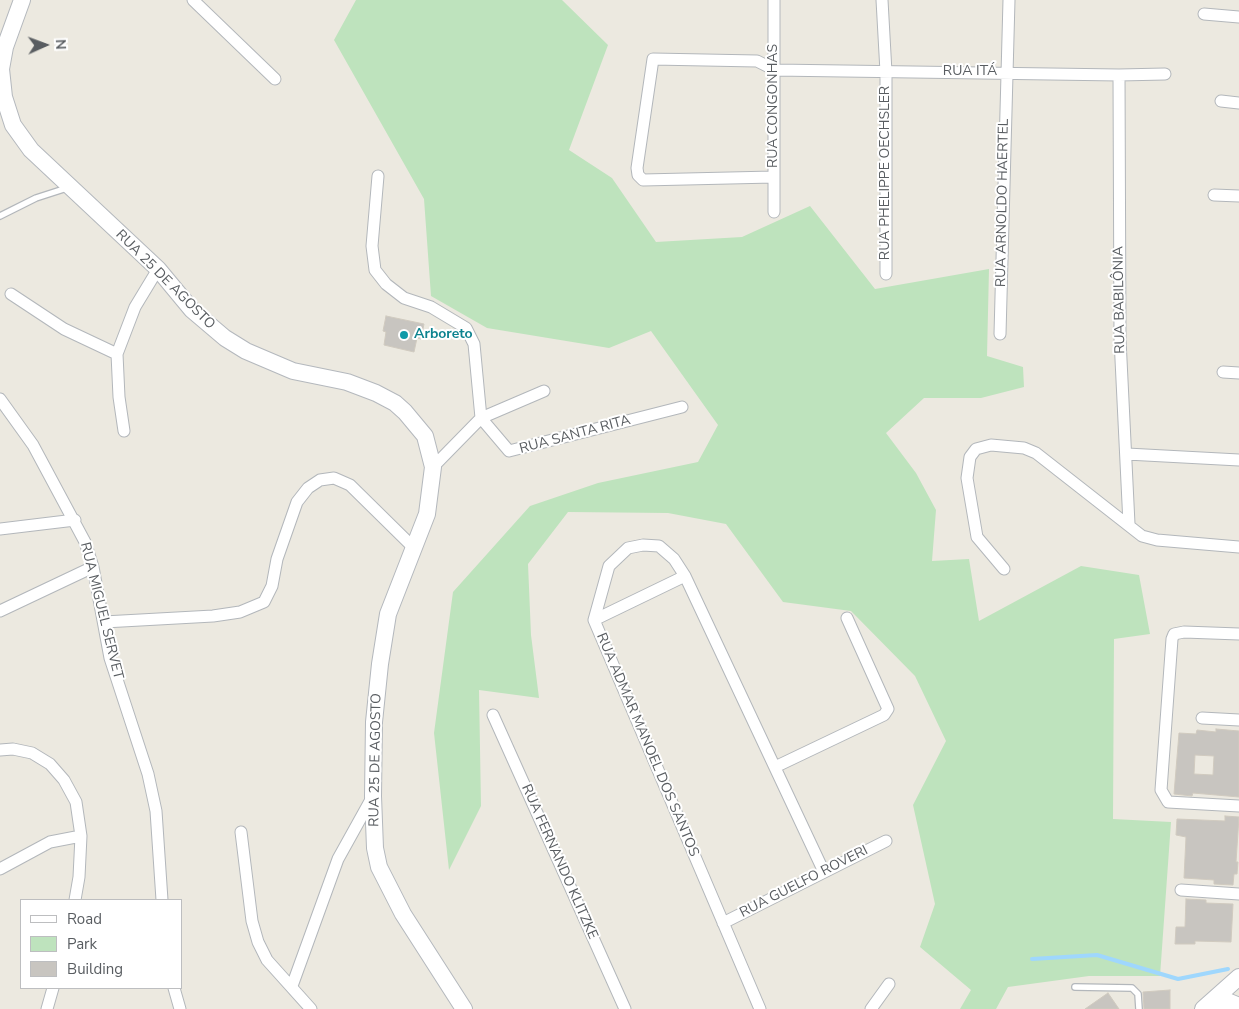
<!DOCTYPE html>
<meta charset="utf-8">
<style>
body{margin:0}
#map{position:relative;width:1239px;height:1009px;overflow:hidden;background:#ece9e0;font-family:"Nunito Sans",sans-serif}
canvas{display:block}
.legend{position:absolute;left:20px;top:899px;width:162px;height:90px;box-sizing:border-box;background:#fff;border:1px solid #bdbec0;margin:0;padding:6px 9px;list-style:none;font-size:15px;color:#595d61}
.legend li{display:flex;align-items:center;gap:10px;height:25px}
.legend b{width:25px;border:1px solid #bdbec0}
.north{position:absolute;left:20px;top:20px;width:50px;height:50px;-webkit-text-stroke:4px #fff;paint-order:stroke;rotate:88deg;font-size:14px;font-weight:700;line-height:20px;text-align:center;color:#595d61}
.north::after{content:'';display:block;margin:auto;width:18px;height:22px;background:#595d61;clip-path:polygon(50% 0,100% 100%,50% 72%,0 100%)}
</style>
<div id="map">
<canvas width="1239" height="1009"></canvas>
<ul class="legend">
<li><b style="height:6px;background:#fff"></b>Road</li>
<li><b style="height:14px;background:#bee3bd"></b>Park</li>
<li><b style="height:14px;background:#c8c5c0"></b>Building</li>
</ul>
<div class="north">N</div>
</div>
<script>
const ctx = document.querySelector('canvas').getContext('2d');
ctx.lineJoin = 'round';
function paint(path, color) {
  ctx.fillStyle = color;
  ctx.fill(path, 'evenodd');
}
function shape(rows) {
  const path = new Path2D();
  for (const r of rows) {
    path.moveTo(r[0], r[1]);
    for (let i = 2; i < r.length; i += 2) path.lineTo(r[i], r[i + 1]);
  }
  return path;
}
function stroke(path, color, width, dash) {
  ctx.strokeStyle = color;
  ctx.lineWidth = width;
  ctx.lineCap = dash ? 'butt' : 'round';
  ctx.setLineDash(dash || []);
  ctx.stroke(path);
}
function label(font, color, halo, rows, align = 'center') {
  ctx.font = font + ' "Nunito Sans",sans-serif';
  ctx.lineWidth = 4;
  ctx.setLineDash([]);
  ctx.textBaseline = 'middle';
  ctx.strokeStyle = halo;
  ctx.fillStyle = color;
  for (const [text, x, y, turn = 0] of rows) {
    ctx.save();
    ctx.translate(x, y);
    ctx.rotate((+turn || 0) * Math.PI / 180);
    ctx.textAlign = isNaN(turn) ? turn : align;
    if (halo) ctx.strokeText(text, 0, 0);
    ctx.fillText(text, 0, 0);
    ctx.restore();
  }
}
const green = shape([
 [356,0,562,0,608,45,569,150,612,178,656,242,742,237,810,206,875,289,989,269,987,356,1023,367,1024,387,981,398,924,398,886,433,916,473,936,510,932,561,969,559,979,621,1081,566,1139,575,1150,634,1114,639,1113,819,1171,822,1160,976,1089,976,1008,987,996,1009,960,1009,971,990,920,947,935,904,913,805,946,741,915,676,851,611,783,602,726,524,668,513,568,512,528,564,531,635,539,698,479,690,481,806,449,870,434,733,453,592,530,506,598,483,698,462,718,425,651,331,609,348,487,328,431,296,424,199,334,40]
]);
const stream = shape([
 [1032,959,1097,955,1178,979,1228,969]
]);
const building = shape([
 [386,316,424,324,421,339,417,338,414,352,384,345,386,332,383,331,386,316],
 [1216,729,1239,731,1239,797,1193,793,1192,796,1174,794,1179,733,1196,734,1197,730,1216,732,1216,729],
 [1195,755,1214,756,1213,775,1194,774,1195,755],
 [1225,816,1239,817,1236,862,1238,862,1237,874,1234,874,1233,885,1214,884,1214,880,1184,878,1186,837,1176,835,1177,819,1225,821,1225,816],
 [1186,899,1206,900,1206,903,1233,904,1231,942,1195,941,1195,944,1175,944,1176,927,1185,927,1186,899],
 [1170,990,1170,1009,1144,1009,1143,992,1170,990],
 [1108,993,1119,1009,1085,1009,1108,993]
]);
const lane = shape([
 [0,216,36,198,67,188],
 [1075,987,1132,988,1138,994,1139,1009]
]);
const street = shape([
 [193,0,275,79],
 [882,0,886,72,886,274],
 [1204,14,1239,17],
 [1119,75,1120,339,1129,524],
 [1221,101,1239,103],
 [378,176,372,246,375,270,386,284,404,298,431,307,466,328,474,344,481,418,509,451,682,407],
 [773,177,643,180,638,175,637,168,653,59,757,61,775,70,1119,75,1165,74],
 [1214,195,1239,196],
 [774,212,774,0],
 [11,294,64,329,117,354],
 [1000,334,1009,0],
 [1223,372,1239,373],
 [0,399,33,445,85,542,93,567,110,658,148,774,156,811,162,900],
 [124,431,119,397,117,354,135,307,158,269],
 [1127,454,1239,460],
 [433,467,481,418,544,391],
 [0,529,75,520],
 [1004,569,977,537,967,478,970,457,976,449,991,445,1024,448,1036,453,1142,536,1157,540,1239,547],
 [0,611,93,567],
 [594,620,685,576],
 [104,622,213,616,240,612,264,602,272,586,277,559,297,502,308,488,320,480,334,478,350,485,414,548],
 [1239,634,1184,632,1174,634,1172,639,1161,790,1168,802,1239,806],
 [493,715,625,1009],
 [1202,718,1239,720],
 [0,750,13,749,32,753,50,764,64,780,76,802,81,836,79,877,75,900],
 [775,767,884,715,888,709,847,618],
 [241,832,252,921,258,942,267,960,311,1009],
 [0,869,50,842,81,836],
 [1181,890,1239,894],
 [723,923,886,841],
 [292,986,338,859,373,796],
 [174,988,180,1009],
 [47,1009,53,988],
 [760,1009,594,620,609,566,628,548,643,545,659,546,674,559,685,576,824,872],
 [871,1009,889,984]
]);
const secondary = shape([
 [22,0,5,47,1,69,4,97,13,125,31,150,158,269,192,310,225,338,246,351,293,371,347,382,376,393,395,403,405,412,425,436,433,467,427,514,388,614,380,664,374,722,373,796,375,848,379,867,403,914,464,1009],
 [1208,1005,1227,1001,1239,1006],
 [1203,1009,1239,977]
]);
const markers = [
 [404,335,5,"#0f9aa8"]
];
const streetNames = [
 ["RUA ITÁ",970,72],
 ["RUA CONGONHAS",774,106,-90],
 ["RUA PHELIPPE OECHSLER",886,173,-90],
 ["RUA ARNOLDO HAERTEL",1003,203,-89],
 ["RUA 25 DE AGOSTO",165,280,45],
 ["RUA BABILÔNIA",1120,300,-91],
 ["RUA SANTA RITA",575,435,-15],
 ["RUA MIGUEL SERVET",101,611,76],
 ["RUA ADMAR MANOEL DOS SANTOS",647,745,67],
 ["RUA 25 DE AGOSTO",376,760,-89],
 ["RUA FERNANDO KLITZKE",559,862,66],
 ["RUA GUELFO ROVERI",804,882,-27]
];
const cultureNames = [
 ["Arboreto",414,335]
];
paint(green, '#bee3bd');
stroke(stream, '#9fd7fd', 4);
paint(building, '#c8c5c0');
stroke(building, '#d0cabf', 1);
stroke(lane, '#b3b7bb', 8);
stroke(street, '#b3b7bb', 13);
stroke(secondary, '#b4b8bd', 18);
stroke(lane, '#fff', 5.5);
stroke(street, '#fff', 11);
stroke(secondary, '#fff', 16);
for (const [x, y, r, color] of markers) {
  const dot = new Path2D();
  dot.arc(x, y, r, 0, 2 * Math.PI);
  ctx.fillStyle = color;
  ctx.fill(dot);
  stroke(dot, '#fff', 2);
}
label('14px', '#595d61', '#fff', streetNames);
label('bold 14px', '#0d838f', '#fff', cultureNames, 'left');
</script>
